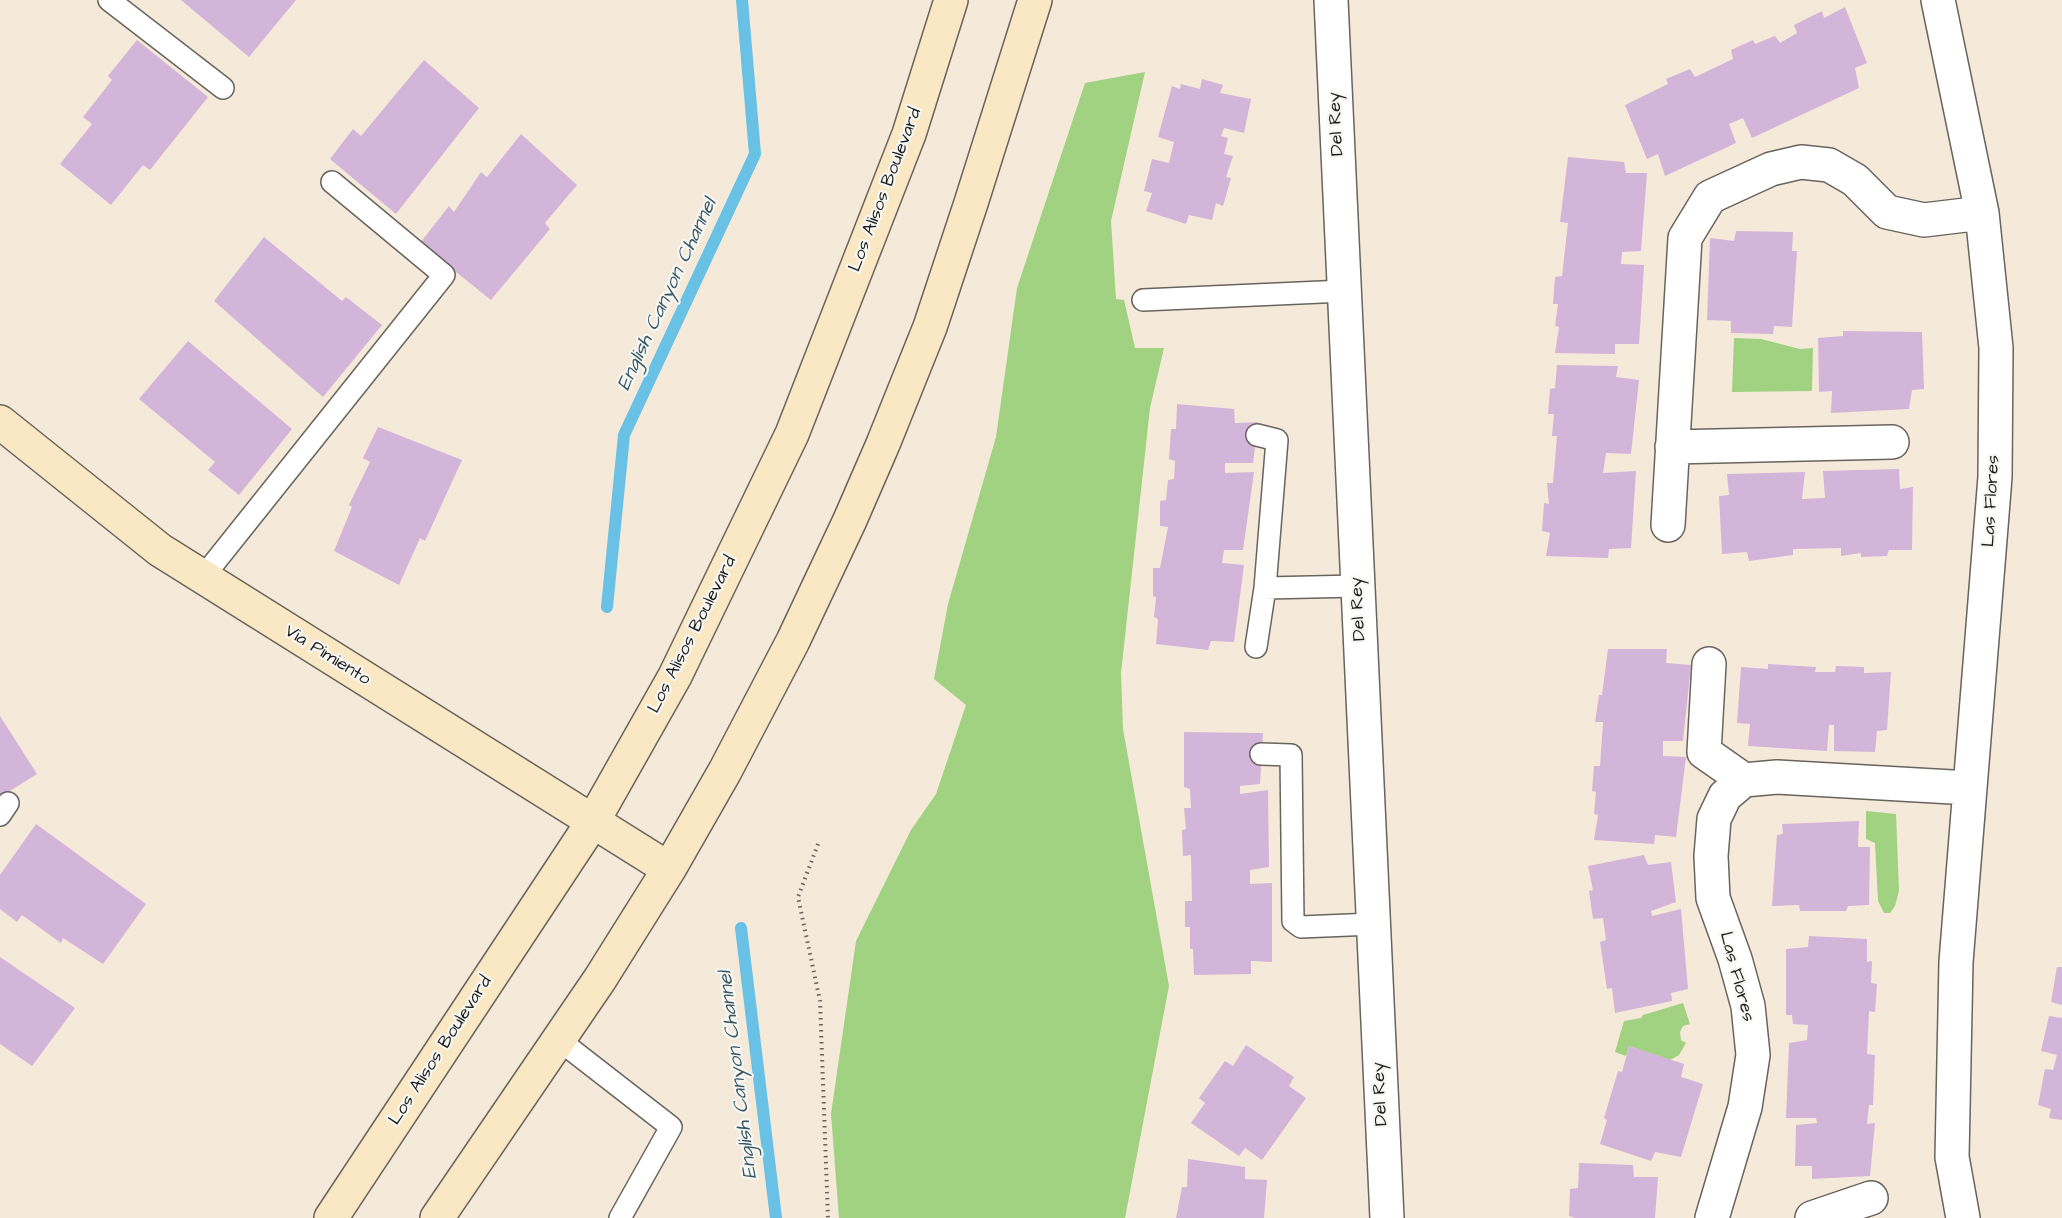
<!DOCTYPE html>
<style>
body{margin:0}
canvas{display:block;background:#f5e9d9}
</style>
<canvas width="2062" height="1218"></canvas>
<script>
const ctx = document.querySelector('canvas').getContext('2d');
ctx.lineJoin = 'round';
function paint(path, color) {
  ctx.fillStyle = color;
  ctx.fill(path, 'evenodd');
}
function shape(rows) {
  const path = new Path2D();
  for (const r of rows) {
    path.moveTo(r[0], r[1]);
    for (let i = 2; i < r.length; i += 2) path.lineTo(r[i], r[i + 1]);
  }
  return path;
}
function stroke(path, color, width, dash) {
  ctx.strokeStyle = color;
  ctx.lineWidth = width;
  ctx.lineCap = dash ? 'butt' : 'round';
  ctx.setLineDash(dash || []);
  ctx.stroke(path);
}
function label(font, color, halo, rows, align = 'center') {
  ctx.font = font + ' "Architects Daughter",sans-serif';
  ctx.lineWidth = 4.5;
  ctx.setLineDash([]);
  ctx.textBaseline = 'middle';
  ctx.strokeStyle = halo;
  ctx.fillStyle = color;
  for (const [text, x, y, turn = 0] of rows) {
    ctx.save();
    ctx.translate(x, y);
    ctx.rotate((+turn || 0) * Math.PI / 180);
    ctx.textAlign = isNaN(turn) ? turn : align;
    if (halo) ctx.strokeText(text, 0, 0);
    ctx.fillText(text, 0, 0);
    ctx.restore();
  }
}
const green = shape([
 [1145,72,1111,221,1116,299,1124,300,1135,348,1164,348,1150,408,1121,673,1123,729,1169,986,1125,1218,839,1218,831,1114,856,941,911,830,936,794,966,705,934,679,948,604,996,437,1017,288,1085,83],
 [1734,338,1761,339,1800,349,1813,348,1812,391,1732,392],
 [1866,811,1896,814,1899,891,1895,906,1890,913,1884,913,1878,901,1875,843,1866,839],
 [1683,1003,1690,1024,1683,1026,1680,1032,1681,1040,1686,1043,1679,1055,1670,1060,1629,1046,1626,1056,1615,1052,1624,1021,1641,1018,1643,1015]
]);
const stream = shape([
 [607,607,624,435,755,154,742,0],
 [741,928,776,1218]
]);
const building = shape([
 [181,0,296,0,249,57],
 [1845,7,1867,63,1855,68,1859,88,1752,138,1743,118,1729,124,1736,143,1665,176,1658,154,1647,159,1625,105,1668,84,1666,79,1690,69,1695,77,1733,59,1731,50,1753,40,1755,44,1775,36,1780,43,1797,33,1794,25,1822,11,1824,18],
 [137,40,208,97,150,170,143,165,111,205,60,164,92,124,83,117,112,80,108,76],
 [424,60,479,108,396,214,330,159,353,129,361,136],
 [1202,79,1223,85,1220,93,1251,99,1244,133,1224,128,1221,136,1228,138,1224,154,1233,156,1226,177,1231,178,1223,206,1216,203,1212,220,1189,215,1186,224,1146,211,1152,193,1144,191,1152,159,1169,163,1174,142,1158,137,1172,86,1180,89,1181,84,1200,89],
 [521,134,577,185,545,223,550,229,491,300,420,243,449,206,454,212,481,172,487,177],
 [1568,157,1624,162,1626,173,1647,173,1641,251,1622,252,1621,264,1644,265,1639,344,1615,344,1615,354,1555,353,1559,327,1555,326,1558,304,1553,304,1555,277,1562,276,1568,223,1560,222],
 [1736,231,1793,232,1792,251,1797,251,1792,327,1774,326,1773,334,1731,333,1731,321,1707,320,1710,238,1734,241],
 [264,237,342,301,346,297,382,325,323,397,214,301],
 [1843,331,1922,332,1924,389,1912,390,1909,409,1831,413,1832,391,1819,392,1818,338,1843,336],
 [188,341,292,429,239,495,208,470,215,462,139,399],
 [1557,365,1618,366,1616,377,1639,380,1631,454,1606,453,1603,473,1636,471,1631,548,1609,549,1608,558,1546,556,1550,533,1542,531,1544,503,1549,504,1547,483,1553,483,1557,436,1552,436,1554,414,1548,414,1550,389,1555,388],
 [1177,404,1234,409,1235,423,1258,422,1253,463,1225,463,1225,473,1254,472,1243,550,1224,550,1222,563,1244,565,1234,642,1211,641,1208,650,1156,644,1158,619,1154,617,1156,597,1153,596,1153,568,1160,568,1168,527,1160,526,1160,501,1166,500,1168,480,1174,479,1175,461,1169,459,1171,429,1176,429],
 [378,427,462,460,425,541,420,538,399,585,334,551,352,507,349,505,370,462,363,458],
 [1899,469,1900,489,1913,487,1912,550,1889,550,1887,556,1861,557,1861,553,1841,556,1841,548,1793,549,1793,555,1749,561,1747,552,1722,554,1719,496,1729,495,1727,474,1805,472,1802,499,1825,498,1823,471],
 [1608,649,1667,649,1666,663,1691,665,1683,741,1663,741,1663,756,1686,757,1676,837,1655,835,1654,844,1594,840,1598,815,1594,814,1596,792,1592,791,1594,766,1600,766,1603,722,1595,722,1599,695,1602,695],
 [1768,664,1816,667,1815,672,1835,672,1836,666,1864,667,1864,673,1891,672,1887,730,1877,731,1875,752,1834,751,1834,725,1829,725,1827,751,1748,746,1750,724,1737,723,1741,667,1768,669],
 [0,716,37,774,0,797],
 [1184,732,1263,733,1260,784,1240,786,1240,794,1268,790,1269,867,1250,870,1250,884,1272,883,1272,962,1251,961,1251,974,1194,975,1193,949,1190,949,1190,927,1185,927,1185,901,1192,901,1191,855,1183,856,1182,830,1186,829,1184,808,1191,808,1190,789,1184,787],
 [1859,821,1858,847,1870,847,1869,905,1848,906,1846,911,1800,911,1799,905,1772,906,1777,835,1783,834,1782,824],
 [36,824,146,904,103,964,63,938,61,943,22,915,17,922,0,909,0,875],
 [1644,855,1648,865,1671,862,1676,902,1651,911,1652,916,1681,909,1688,989,1671,993,1672,1001,1615,1013,1612,988,1607,989,1600,942,1606,940,1603,918,1593,919,1589,891,1593,890,1588,866],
 [1809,936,1867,939,1867,962,1872,961,1871,983,1877,984,1875,1012,1869,1011,1867,1054,1875,1055,1873,1105,1869,1105,1867,1124,1875,1123,1870,1176,1812,1179,1812,1166,1795,1166,1796,1125,1817,1123,1816,1118,1786,1118,1789,1043,1807,1040,1808,1025,1793,1024,1792,1015,1786,1015,1786,949,1808,947],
 [0,957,75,1008,32,1066,0,1044],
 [2057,967,2062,967,2062,1005,2051,1002],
 [2049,1016,2062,1018,2062,1120,2049,1118,2051,1109,2038,1105,2045,1069,2053,1070,2057,1055,2041,1051],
 [1246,1045,1294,1077,1289,1086,1306,1098,1262,1160,1245,1148,1239,1156,1191,1123,1205,1103,1199,1098,1225,1061,1233,1066],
 [1629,1046,1684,1064,1681,1077,1703,1084,1681,1157,1655,1152,1651,1161,1600,1144,1607,1120,1604,1118,1618,1071,1622,1072],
 [1188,1159,1245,1167,1245,1179,1267,1180,1264,1218,1176,1218,1182,1187,1187,1187],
 [1579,1163,1633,1165,1634,1177,1658,1177,1655,1218,1575,1218,1569,1216,1570,1189,1578,1188]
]);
const path = shape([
 [818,844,798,897,820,1001,828,1218]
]);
const lane = shape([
 [109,0,223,88],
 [1143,300,1344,291],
 [1257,435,1277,440,1265,588,1358,586],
 [203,577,444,275,332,182],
 [1256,647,1265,588],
 [1261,754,1291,755,1293,921,1301,927,1373,924],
 [0,815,8,803],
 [559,1040,671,1127,620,1218]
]);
const street = shape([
 [1331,0,1387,1218],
 [1938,0,1982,213,1996,348,1995,477,1956,962,1952,1157,1963,1218],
 [1672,447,1892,442],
 [1668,525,1685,238,1710,197,1771,169,1801,162,1829,165,1855,180,1887,212,1924,220,1982,213],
 [1709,664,1704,752,1744,780],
 [1712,1218,1745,1107,1753,1055,1748,1006,1735,959,1713,898,1711,856,1714,819,1725,796,1744,780,1777,777,1970,788],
 [1812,1218,1871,1198]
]);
const secondary = shape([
 [0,422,160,550,669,869],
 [331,1218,592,823,675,676,792,434,909,134,951,0],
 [437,1218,600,979,669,869,725,771,793,641,850,520,883,444,930,327,971,203,1035,0]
]);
const streetNames = [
 ["Del Rey",1337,124,-93],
 ["Los Alisos Boulevard",886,190,-69],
 ["Las Flores",1992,501,-87],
 ["Del Rey",1359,609,-93],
 ["Los Alisos Boulevard",693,635,-63],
 ["Via Pimiento",327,656,32],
 ["Las Flores",1736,977,75],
 ["Los Alisos Boulevard",441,1051,-57],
 ["Del Rey",1381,1094,-93]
];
const waterNames = [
 ["English Canyon Channel",668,295,-65],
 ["English Canyon Channel",739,1075,-97]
];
paint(green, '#a0d282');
stroke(stream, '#69c1e6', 12);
paint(building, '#d4b5da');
stroke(lane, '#68645e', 24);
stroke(street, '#68645e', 36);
stroke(secondary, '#68645e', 36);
stroke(path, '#68645e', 4, [1.5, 4.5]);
stroke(lane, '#fff', 21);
stroke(street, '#fff', 33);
stroke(secondary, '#fae7c3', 33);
label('18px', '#1c1c1c', '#f6f6f2', streetNames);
label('italic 20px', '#375663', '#f6f6f2', waterNames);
</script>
